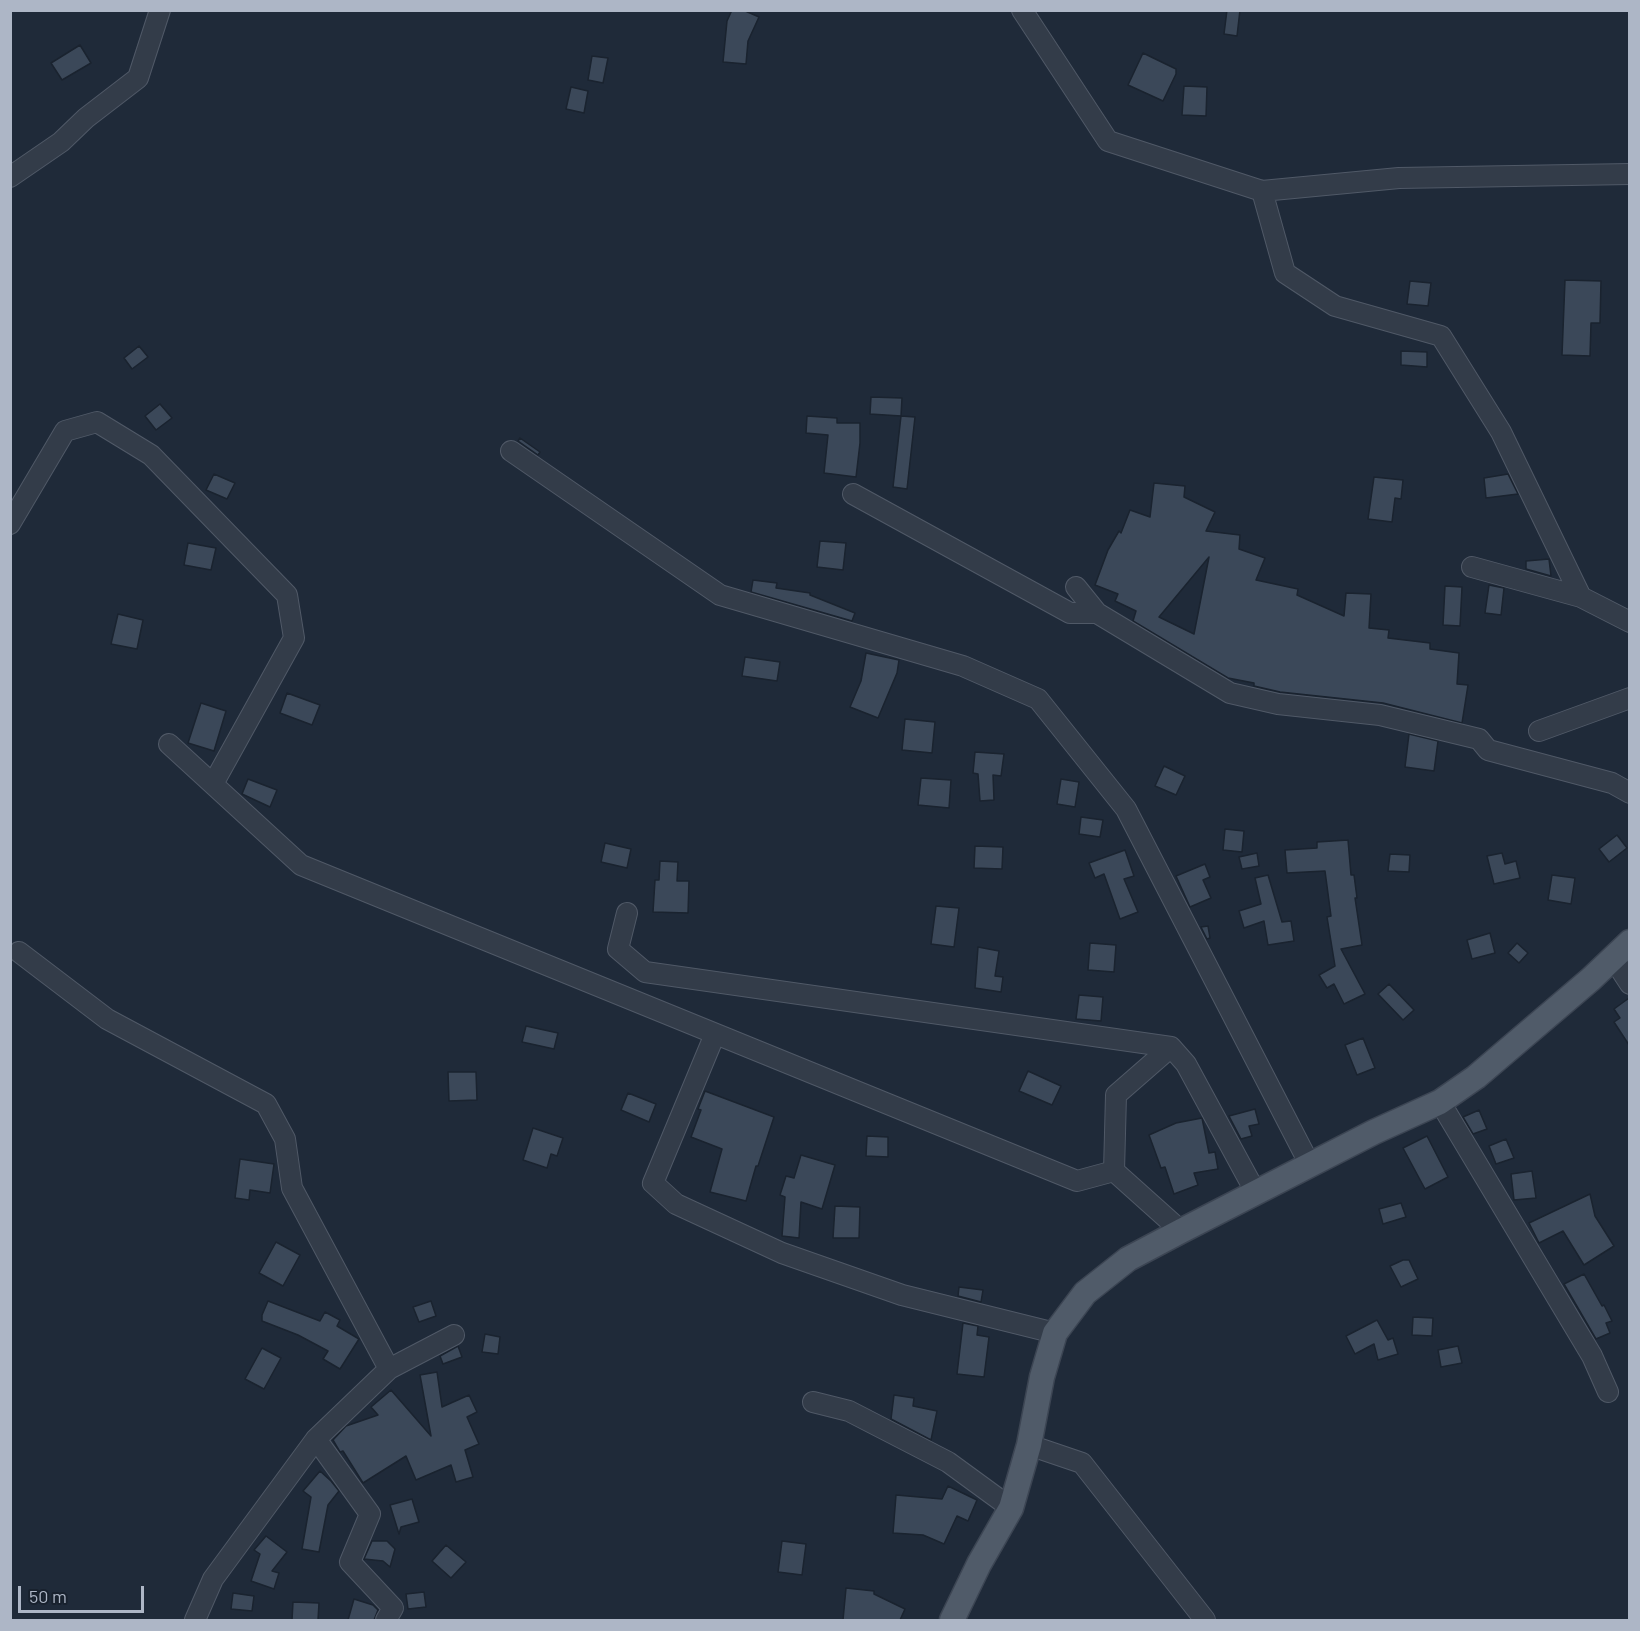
<!DOCTYPE html>
<style>
body{margin:0}
#map{position:relative;width:1640px;height:1631px;overflow:hidden;background:#1f2a39;font-family:Barlow,sans-serif}
canvas{display:block}
.frame{position:absolute;inset:0;border:12px solid #adb6c6;pointer-events:none}
.scale{position:absolute;left:18px;top:1586px;width:126px;height:27px;box-sizing:border-box;border:3px solid #adb6c6;border-top:0;padding-left:8px;font-size:18px;line-height:21px;white-space:nowrap;color:#adb6c6;-webkit-text-stroke:4px #18212d;paint-order:stroke}
</style>
<div id="map">
<canvas width="1640" height="1631"></canvas>
<div class="frame"></div>
<div class="scale">50 m</div>
</div>
<script>
const ctx = document.querySelector('canvas').getContext('2d');
ctx.lineJoin = 'round';
function paint(path, color) {
  ctx.fillStyle = color;
  ctx.fill(path, 'evenodd');
}
function shape(rows) {
  const path = new Path2D();
  for (const r of rows) {
    path.moveTo(r[0], r[1]);
    for (let i = 2; i < r.length; i += 2) path.lineTo(r[i], r[i + 1]);
  }
  return path;
}
function stroke(path, color, width, dash) {
  ctx.strokeStyle = color;
  ctx.lineWidth = width;
  ctx.lineCap = dash ? 'butt' : 'round';
  ctx.setLineDash(dash || []);
  ctx.stroke(path);
}
const building = shape([
 [732,10,743,10,759,17,748,41,746,64,723,62,727,21,732,10],
 [1227,10,1240,10,1237,36,1224,34,1227,10],
 [80,45,91,63,62,80,51,63,80,45],
 [1143,53,1176,69,1176,74,1163,101,1128,85,1143,53],
 [592,56,608,58,603,83,588,80,592,56],
 [1184,86,1207,87,1206,116,1182,115,1184,86],
 [571,87,588,91,584,113,566,109,571,87],
 [1565,280,1601,281,1600,323,1591,323,1590,356,1562,355,1565,280],
 [1410,281,1431,283,1428,306,1407,304,1410,281],
 [139,346,148,357,132,369,124,358,139,346],
 [1401,351,1427,352,1427,367,1401,365,1401,351],
 [871,397,902,398,901,416,870,414,871,397],
 [160,404,172,418,156,430,145,416,160,404],
 [807,416,837,418,837,423,860,423,860,443,856,477,824,473,828,435,806,433,807,416],
 [901,416,915,417,907,489,893,487,901,416],
 [520,438,540,452,538,455,518,441,520,438],
 [214,474,235,483,227,499,206,490,214,474],
 [1508,474,1518,494,1486,498,1484,478,1508,474],
 [1374,477,1403,480,1401,499,1395,498,1392,522,1368,519,1374,477],
 [1154,483,1185,486,1184,497,1215,512,1206,531,1240,535,1239,549,1265,558,1256,580,1298,589,1297,595,1344,616,1346,593,1371,594,1369,628,1389,630,1388,638,1430,643,1430,649,1459,653,1457,684,1468,685,1462,723,1383,703,1280,692,1254,686,1254,683,1228,678,1133,621,1136,611,1115,601,1118,594,1095,585,1108,550,1119,531,1121,533,1130,510,1150,517,1154,483],
 [1209,557,1194,634,1159,617,1209,557],
 [820,541,846,543,843,570,817,567,820,541],
 [188,543,216,548,211,570,184,565,188,543],
 [1549,559,1551,576,1526,569,1526,561,1549,559],
 [753,580,777,583,776,588,810,593,810,595,855,613,852,621,751,592,753,580],
 [1489,585,1504,588,1501,615,1485,613,1489,585],
 [1445,586,1462,587,1460,626,1443,625,1445,586],
 [118,614,143,620,137,649,111,644,118,614],
 [866,653,899,660,897,673,878,718,850,707,861,681,866,653],
 [745,657,780,662,777,681,742,676,745,657],
 [287,693,320,705,312,725,280,713,287,693],
 [201,703,226,711,214,751,188,743,201,703],
 [905,719,935,722,932,753,902,750,905,719],
 [1409,734,1438,741,1434,771,1405,767,1409,734],
 [975,752,1004,754,1001,776,993,775,994,800,980,801,978,774,973,773,975,752],
 [1164,766,1185,776,1176,795,1155,786,1164,766],
 [921,778,951,780,949,808,918,805,921,778],
 [248,779,277,790,270,807,242,794,248,779],
 [1061,779,1079,782,1075,807,1057,804,1061,779],
 [1081,817,1103,820,1100,837,1079,834,1081,817],
 [1225,829,1244,831,1242,852,1223,850,1225,829],
 [1617,835,1627,848,1609,862,1599,849,1617,835],
 [1348,840,1351,875,1354,875,1357,898,1355,898,1362,945,1341,949,1365,994,1344,1004,1334,984,1327,988,1319,975,1335,966,1327,917,1331,916,1325,871,1287,873,1285,850,1317,848,1317,842,1348,840],
 [605,843,631,849,627,868,601,862,605,843],
 [975,846,1003,847,1002,869,974,868,975,846],
 [1125,850,1134,876,1124,879,1138,912,1120,919,1104,874,1095,878,1089,863,1125,850],
 [1257,853,1259,866,1242,869,1239,857,1257,853],
 [1502,853,1505,864,1516,861,1520,878,1494,884,1487,856,1502,853],
 [1390,854,1410,855,1409,872,1388,871,1390,854],
 [660,861,678,862,677,881,689,881,688,913,653,912,655,880,659,880,660,861],
 [1205,864,1210,877,1203,880,1211,898,1190,907,1176,876,1205,864],
 [1268,875,1282,922,1291,921,1294,941,1268,945,1264,921,1244,928,1239,911,1261,904,1255,878,1268,875],
 [1552,875,1575,878,1571,904,1548,900,1552,875],
 [936,906,959,908,954,947,931,944,936,906],
 [1208,926,1210,938,1207,939,1201,927,1208,926],
 [1490,933,1495,953,1472,959,1467,940,1490,933],
 [1090,943,1116,945,1114,972,1088,970,1090,943],
 [1517,943,1528,953,1519,963,1508,953,1517,943],
 [978,947,999,951,995,976,1003,977,1001,992,975,988,978,947],
 [1389,984,1414,1010,1403,1020,1378,994,1389,984],
 [1079,995,1103,997,1101,1021,1076,1019,1079,995],
 [1629,998,1629,1045,1614,1022,1620,1018,1614,1009,1629,998],
 [526,1026,558,1033,554,1049,522,1042,526,1026],
 [1363,1038,1375,1068,1357,1075,1345,1045,1363,1038],
 [1028,1071,1061,1086,1052,1105,1019,1091,1028,1071],
 [448,1072,476,1072,477,1100,449,1101,448,1072],
 [705,1091,774,1117,758,1166,756,1166,746,1201,710,1192,722,1149,691,1137,701,1110,698,1109,705,1091],
 [628,1093,656,1104,649,1122,621,1110,628,1093],
 [1255,1109,1259,1124,1249,1126,1252,1136,1241,1139,1229,1116,1255,1109],
 [1479,1110,1487,1129,1473,1134,1463,1117,1479,1110],
 [1202,1118,1209,1153,1215,1152,1218,1169,1194,1173,1198,1185,1174,1194,1165,1167,1161,1168,1149,1135,1176,1123,1202,1118],
 [533,1128,563,1138,557,1156,551,1154,547,1168,523,1160,533,1128],
 [867,1136,888,1137,888,1157,866,1156,867,1136],
 [1427,1136,1448,1177,1425,1189,1403,1148,1427,1136],
 [1506,1139,1514,1158,1496,1164,1489,1146,1506,1139],
 [801,1155,835,1165,822,1209,801,1202,799,1238,782,1236,785,1197,780,1195,786,1176,794,1178,801,1155],
 [240,1159,274,1164,270,1193,250,1190,249,1200,235,1198,240,1159],
 [1532,1171,1536,1198,1514,1200,1511,1174,1532,1171],
 [1590,1194,1595,1216,1614,1246,1584,1265,1563,1231,1539,1243,1529,1223,1590,1194],
 [1401,1203,1406,1217,1383,1224,1379,1209,1401,1203],
 [835,1206,860,1207,859,1238,833,1238,835,1206],
 [276,1242,300,1255,283,1286,259,1273,276,1242],
 [1403,1260,1409,1260,1418,1279,1401,1287,1390,1266,1403,1260],
 [1584,1274,1602,1306,1604,1305,1612,1321,1606,1323,1610,1333,1596,1339,1564,1284,1584,1274],
 [959,1287,983,1290,981,1302,958,1296,959,1287],
 [268,1301,320,1321,325,1312,340,1320,337,1326,359,1339,340,1369,323,1359,328,1351,298,1335,262,1321,262,1315,268,1301],
 [431,1301,436,1316,419,1322,413,1307,431,1301],
 [1413,1317,1433,1318,1432,1336,1412,1335,1413,1317],
 [1377,1320,1388,1340,1393,1338,1398,1354,1378,1360,1374,1344,1355,1354,1346,1336,1377,1320],
 [963,1323,978,1326,977,1335,989,1337,984,1377,957,1374,963,1323],
 [485,1334,500,1337,498,1354,482,1352,485,1334],
 [458,1346,462,1357,443,1364,440,1356,458,1346],
 [1458,1346,1462,1363,1441,1367,1438,1350,1458,1346],
 [262,1348,281,1358,264,1389,245,1379,262,1348],
 [437,1372,442,1407,469,1395,477,1412,467,1417,479,1444,465,1450,473,1477,456,1482,451,1465,416,1480,406,1456,363,1483,343,1451,340,1452,333,1440,346,1426,378,1415,371,1407,391,1390,431,1436,420,1375,437,1372],
 [894,1395,914,1398,913,1406,937,1411,931,1440,891,1419,894,1395],
 [320,1471,331,1481,339,1491,328,1505,319,1552,302,1549,311,1497,303,1491,320,1471],
 [948,1486,977,1500,968,1521,957,1516,944,1544,923,1535,893,1533,896,1495,942,1499,948,1486],
 [412,1499,419,1522,401,1527,399,1534,390,1505,412,1499],
 [266,1536,287,1552,272,1571,279,1573,274,1589,251,1581,260,1554,254,1550,266,1536],
 [372,1541,387,1541,395,1549,390,1567,383,1561,364,1559,372,1541],
 [782,1541,806,1544,802,1575,778,1572,782,1541],
 [446,1545,466,1562,451,1578,432,1561,446,1545],
 [846,1588,874,1591,874,1594,905,1609,900,1620,843,1620,846,1588],
 [424,1592,426,1607,408,1609,406,1594,424,1592],
 [233,1593,254,1596,252,1611,231,1609,233,1593],
 [354,1599,373,1605,378,1610,374,1620,348,1620,354,1599],
 [293,1602,319,1603,318,1620,292,1620,293,1602]
]);
const minor = shape([
 [1022,10,1108,141,1262,191],
 [1630,174,1399,178,1262,191,1285,273,1335,306,1441,336,1501,432,1581,597,1630,622],
 [10,177,61,142,86,118,138,78,160,10],
 [511,451,720,595,963,666,1038,699,1126,809,1310,1165],
 [853,494,1070,613,1097,613,1230,693,1278,704,1380,715,1479,739,1488,750,1612,783,1630,793],
 [10,524,65,431,97,422,151,455,287,595,294,638,213,784],
 [1472,567,1581,597],
 [1076,587,1097,613],
 [1539,731,1630,698],
 [169,744,301,865,1077,1181,1114,1171,1181,1231],
 [627,913,618,949,645,972,1171,1047,1186,1064,1256,1193],
 [19,952,107,1019,266,1104,285,1139,292,1188,389,1369],
 [1613,958,1630,984],
 [715,1034,653,1183,676,1204,782,1253,902,1295,1055,1333],
 [1440,1102,1592,1356,1608,1392],
 [1114,1171,1116,1095,1171,1047],
 [813,1402,849,1411,948,1462,1011,1508],
 [316,1439,370,1514,350,1562,393,1608,386,1620],
 [1029,1445,1082,1463,1205,1620],
 [195,1620,213,1579,316,1439,389,1369,454,1335]
]);
const major = shape([
 [952,1620,979,1564,1011,1508,1029,1445,1042,1377,1055,1333,1085,1293,1128,1259,1181,1231,1374,1132,1440,1102,1476,1077,1591,979,1630,942]
]);
paint(building, '#3b4859');
stroke(building, '#1a232f', 1.5);
stroke(minor, '#505967', 22);
stroke(major, '#3c4553', 27);
stroke(minor, '#333c49', 20);
stroke(major, '#505b69', 24);
</script>
